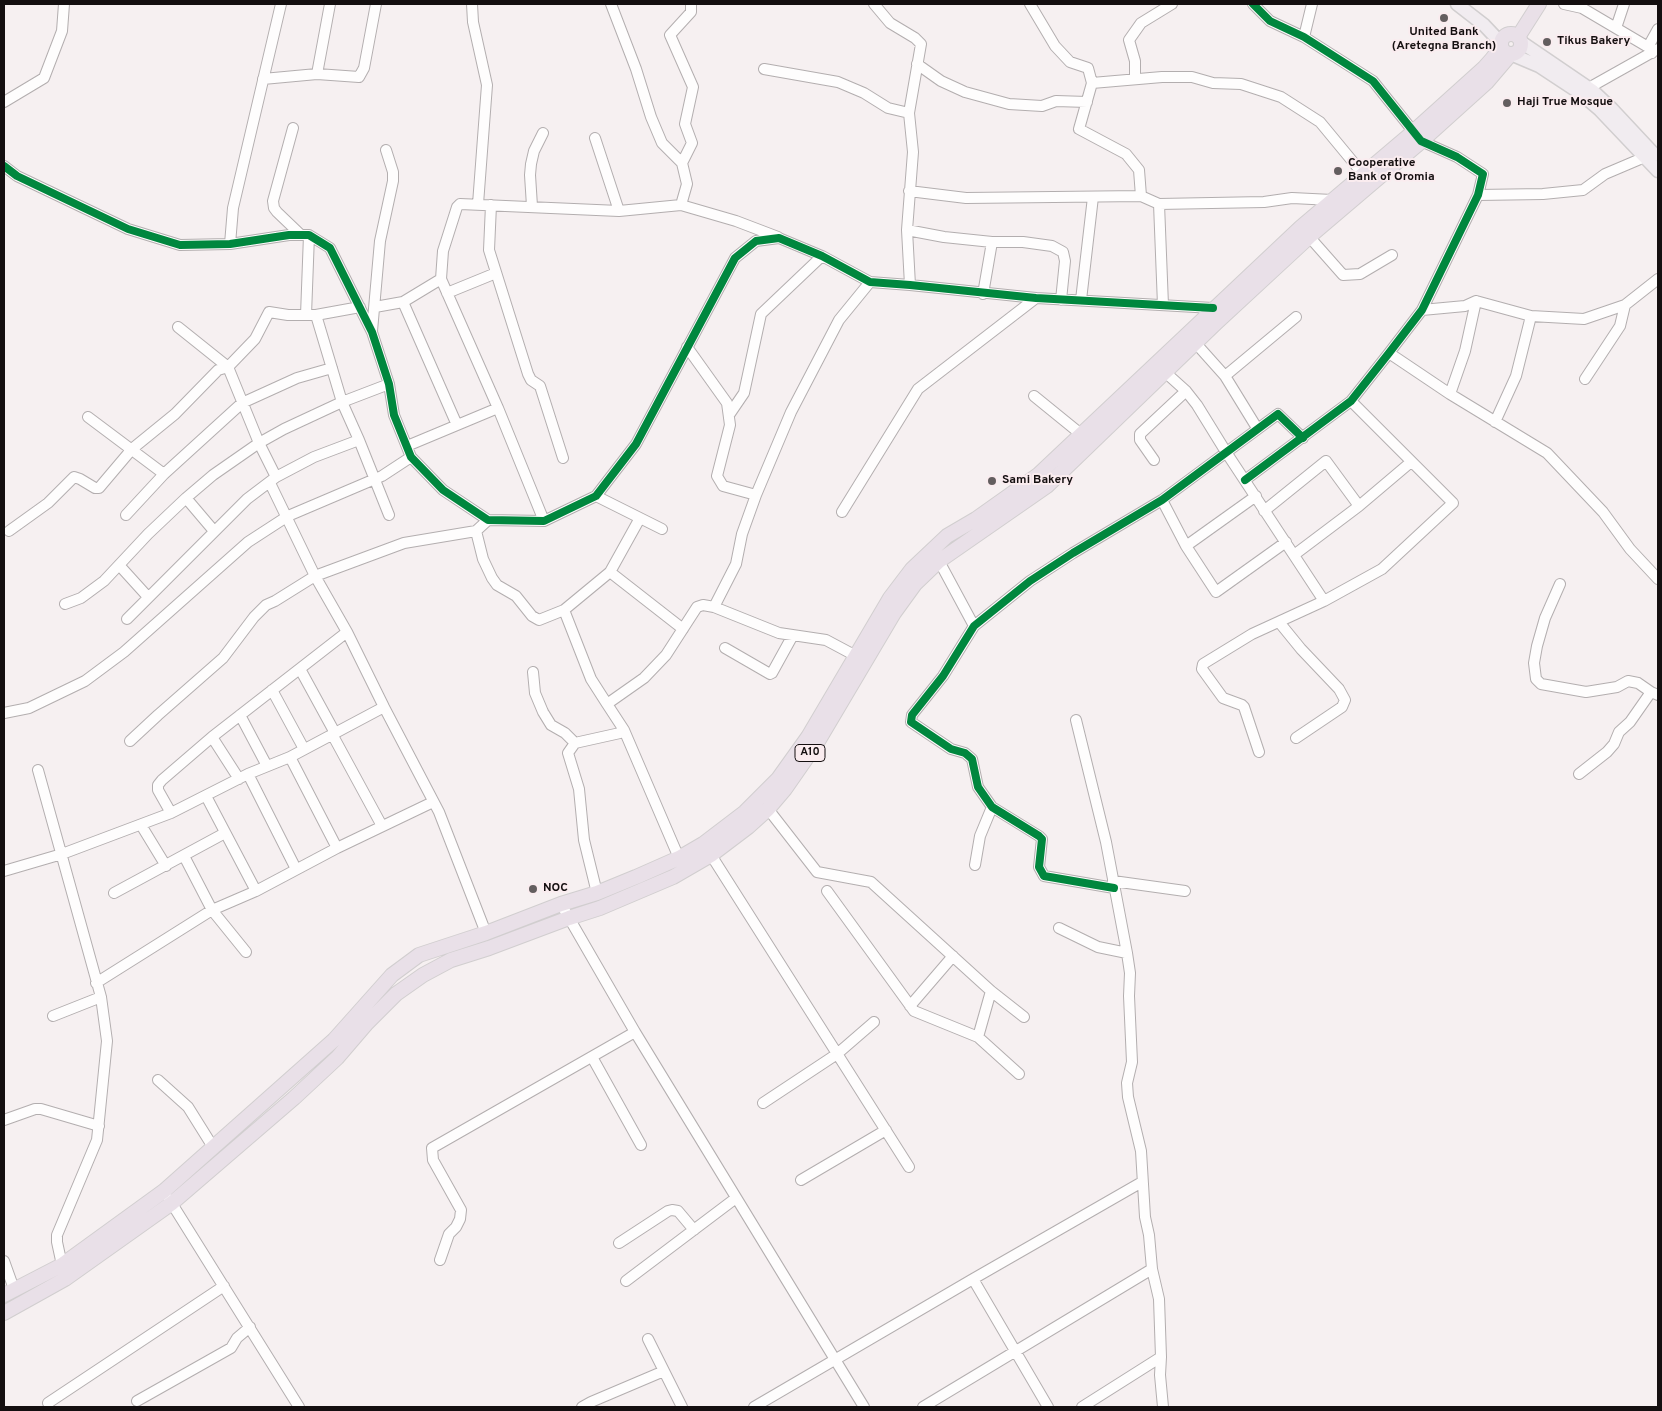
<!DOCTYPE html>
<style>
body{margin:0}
#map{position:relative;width:1662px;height:1411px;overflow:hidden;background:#f6f0f1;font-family:Overpass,sans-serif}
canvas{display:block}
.frame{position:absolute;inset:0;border:5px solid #140f10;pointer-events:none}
</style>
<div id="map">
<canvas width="1662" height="1411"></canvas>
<div class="frame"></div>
</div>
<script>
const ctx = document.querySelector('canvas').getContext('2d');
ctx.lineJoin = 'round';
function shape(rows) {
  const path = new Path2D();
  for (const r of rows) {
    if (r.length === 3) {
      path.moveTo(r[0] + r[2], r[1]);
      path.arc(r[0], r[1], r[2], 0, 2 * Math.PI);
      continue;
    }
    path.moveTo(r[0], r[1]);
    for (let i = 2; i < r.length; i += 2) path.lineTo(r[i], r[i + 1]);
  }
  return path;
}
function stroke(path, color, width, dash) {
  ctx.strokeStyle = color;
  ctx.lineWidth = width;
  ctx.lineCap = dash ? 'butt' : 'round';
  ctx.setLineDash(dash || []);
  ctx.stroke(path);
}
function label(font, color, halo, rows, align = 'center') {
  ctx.font = font + ' Overpass,sans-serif';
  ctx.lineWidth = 4;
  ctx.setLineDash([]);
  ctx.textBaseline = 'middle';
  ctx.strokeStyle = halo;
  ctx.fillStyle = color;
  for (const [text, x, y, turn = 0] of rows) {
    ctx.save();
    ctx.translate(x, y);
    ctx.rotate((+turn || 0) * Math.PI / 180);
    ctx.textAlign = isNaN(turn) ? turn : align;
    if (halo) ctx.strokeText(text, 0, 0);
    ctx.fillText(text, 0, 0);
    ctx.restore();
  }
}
const minor = shape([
 [472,4,473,22,487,85,478,204],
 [611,4,636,69,651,117,662,143,682,163,687,184,681,205],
 [874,4,890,23,915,38,921,44,909,113,913,152,907,230,910,285],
 [1030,4,1055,46,1070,62,1088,68,1092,83,1162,77,1192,77,1213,83,1241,84,1281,97,1320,122,1363,174],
 [1564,4,1582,8,1648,47,1652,53],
 [1616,28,1624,4],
 [1304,37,1312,4],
 [1648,47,1658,29],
 [917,64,941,81,965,92,1009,104,1042,106,1056,101,1087,102],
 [764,69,838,82,864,93,888,108,909,113],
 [317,74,330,4],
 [263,79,317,74,359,77,364,68,376,4],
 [1135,79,1135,61,1129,40,1141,23,1172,4],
 [1092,83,1079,129,1126,154,1139,170,1141,196],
 [1585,90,1658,49],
 [4,102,44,78,62,31,64,4],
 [293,128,273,201,274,208,277,212,301,235],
 [595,138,619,211],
 [682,163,692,143,685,124,693,87,670,35,691,12,691,4],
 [4,166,17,176,128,229,180,245,230,244,289,235,309,235,330,248,372,332,389,384,394,415,411,457,443,490,488,520,544,521,596,496,636,444,735,258,756,241,779,238,822,256,870,282,910,285,1036,298,1213,308],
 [909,191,966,198,1141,196,1159,204,1163,305],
 [1478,195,1543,194,1583,190,1605,174,1645,157],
 [1159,204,1264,202,1292,198,1332,200],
 [491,205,489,250,528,374,531,380,540,386,563,458],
 [532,206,530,175,531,164,534,151,543,133],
 [907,230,944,237,992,242,1023,242,1052,246,1063,252,1065,261,1061,300],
 [1305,232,1343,275,1360,274,1392,255],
 [230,244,233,208,281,4],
 [441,279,498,408,544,521],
 [447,293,496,273],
 [983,294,992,242],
 [1081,300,1093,197],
 [403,302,457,425],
 [375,307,403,302,441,279,443,251,457,207,460,204,619,211,681,205,736,221,778,237],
 [1422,310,1465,306,1476,301,1531,316,1584,319,1625,305,1658,279],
 [306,315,309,235],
 [316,315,342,402,359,440,389,515],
 [178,327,228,367,259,443,276,477],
 [372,331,380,241,393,181,393,172,386,150],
 [1191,338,1225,376,1257,428],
 [687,347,727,403,730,425,717,476,723,486,756,495,791,412,839,320,870,282],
 [1389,353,1450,394,1547,453,1603,512,1630,549,1658,579],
 [1166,373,1186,391,1197,405,1226,452,1324,601],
 [1225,376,1296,317],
 [1585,379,1620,326,1625,305],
 [1450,394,1465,351,1476,301],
 [1034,396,1082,435],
 [729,415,744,393,761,314,822,256],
 [88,417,164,474],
 [1495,422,1516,376,1531,316],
 [407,446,498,408],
 [1154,460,1140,440,1140,434,1186,391],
 [1245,480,1351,401,1389,353,1422,310,1478,195,1483,174,1457,157,1421,141,1373,81,1304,37,1270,21,1253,4],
 [596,496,662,529],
 [186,498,214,531],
 [1162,500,1186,546,1216,592,1286,542],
 [1264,511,1326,461,1359,506],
 [842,512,918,389,1036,298],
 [126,515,164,474,242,403,297,378,332,368],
 [9,531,48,503,74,477,80,479,95,488,99,488,132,449,175,414,218,370,228,367,255,339,269,312,288,315,316,315,360,307],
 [476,531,483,559,492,578,497,585,516,596,532,616,539,620,564,610,610,572,640,518],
 [1186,546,1256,496],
 [1294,555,1359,506,1411,462],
 [939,561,974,626],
 [119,565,148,597],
 [610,572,683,629],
 [1560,584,1545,618,1537,646,1534,663,1536,679,1541,684,1586,692,1617,687,1628,681,1638,683,1651,692],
 [65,604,81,598,104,581,148,534,186,498,213,475,259,443,284,429,342,402,389,384],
 [714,607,779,633,826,640,856,656],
 [564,610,591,679,607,704],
 [127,619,247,499,276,477,314,457,359,440],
 [1279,622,1301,649,1339,689,1345,700,1342,707,1296,738],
 [725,648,770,674,772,673,793,635],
 [300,669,335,733],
 [533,672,535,693,543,712,551,725,565,733,575,743],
 [272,690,304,749],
 [4,713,29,708,85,681,124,652,248,542,288,516,382,476,411,457],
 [240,715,267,766],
 [1076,720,1106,842,1127,953,1130,973,1129,996,1132,1062,1127,1083,1128,1097,1141,1151,1145,1217,1149,1235,1152,1269,1159,1299,1161,1357,1160,1375,1163,1407],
 [332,734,382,826],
 [212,737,239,779],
 [130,741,158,715,223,658,254,617,266,605,275,601,315,576,270,483],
 [1259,752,1244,707,1242,705,1223,698,1202,669,1203,664,1252,634,1324,601,1382,569,1453,503,1351,401],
 [290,757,337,848],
 [38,770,101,997,107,1041,97,1140,57,1235,57,1242,62,1265],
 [248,774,296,869],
 [1579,774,1607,752,1614,744,1619,732,1630,722,1651,692,1658,695],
 [206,796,256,891],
 [768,809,817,872,871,882,991,991,1024,1017],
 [171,813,158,790,158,785,162,780,212,737,347,632],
 [141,825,166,866],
 [711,855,909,1167],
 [184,856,212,910,246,952],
 [679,858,624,730,607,704,644,678,666,655,697,607,703,605,714,607,736,564,742,534,756,495],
 [975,865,980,836,992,807],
 [4,871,62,854,171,813,248,774,290,757,384,707],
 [1113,881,1185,891],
 [1114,888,1044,876,1039,867,1042,839,1039,836,992,807,978,787,972,759,965,753,951,749,911,722,912,715,943,676,974,626,1030,581,1073,553,1162,500,1278,414,1303,438],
 [827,891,914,1011,978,1037,1019,1074],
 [114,893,225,833],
 [597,893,584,840,579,789,568,753,575,743,620,733,624,730],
 [561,904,635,1032,864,1407],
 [1059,928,1098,947,1127,953],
 [486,933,439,812,384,707,347,632,315,576,404,543,476,531,488,520],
 [96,983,212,910,256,891,337,848,433,802],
 [910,1006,953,956],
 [53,1016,101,997],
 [978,1037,991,991],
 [592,1057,641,1145],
 [158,1080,188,1107,213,1147],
 [763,1103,837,1054,874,1022],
 [4,1120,35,1109,41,1109,99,1126],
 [801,1180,886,1130],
 [169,1199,299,1407],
 [619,1243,668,1211,672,1210,678,1211,694,1230],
 [440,1260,449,1234,456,1227,460,1219,461,1210,433,1160,432,1148,635,1032],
 [4,1261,14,1289],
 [973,1279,1048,1407],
 [626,1281,736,1198],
 [648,1339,682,1407],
 [137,1401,231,1348,237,1338,250,1327],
 [48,1403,224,1286],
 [582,1407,591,1402,664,1371],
 [754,1407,973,1279,1142,1182],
 [923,1407,1152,1269],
 [1082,1407,1161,1357]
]);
const major = shape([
 [1457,4,1484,25,1501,43],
 [1521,42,1593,91,1612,109,1655,155],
 [1513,55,1539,66,1580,93,1600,110,1658,171]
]);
const highway = shape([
 [1511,44,10],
 [1518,37,1539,4],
 [4,1295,62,1265,164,1191,334,1040,392,975,419,955,486,933,561,904,597,893,636,877,679,858,703,844,745,812,778,779,808,737,890,598,912,569,947,536,976,519,1038,475,1301,227,1413,132,1484,68,1492,59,1501,47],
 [4,1313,65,1279,172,1203,294,1098,337,1058,367,1023,396,994,423,975,451,960,489,948,569,918,600,908,673,877,711,855,748,827,768,809,785,789,817,743,894,613,915,584,939,561,1047,486,1216,323,1309,237,1416,146,1487,82,1510,55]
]);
const cycleway = shape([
 [4,166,17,176,128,229,180,245,230,244,289,235,309,235,330,248,372,332,389,384,394,415,411,457,443,490,488,520,544,521,596,496,636,444,735,258,756,241,779,238,822,256,870,282,910,285,1036,298,1213,308],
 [1245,480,1351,401,1389,353,1422,310,1478,195,1483,174,1457,157,1421,141,1373,81,1304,37,1270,21,1253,4],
 [1114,888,1044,876,1039,867,1042,839,1039,836,992,807,978,787,972,759,965,753,951,749,911,722,912,715,943,676,974,626,1030,581,1073,553,1162,500,1278,414,1303,438]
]);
const markers = [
 [1444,18,5,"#635e5f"],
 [1547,42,5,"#635e5f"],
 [1507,103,5,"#635e5f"],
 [1338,171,5,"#635e5f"],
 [992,481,5,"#635e5f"],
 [533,889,5,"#635e5f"]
];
const shields = [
 [810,753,30]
];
const shieldNames = [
 ["A10",810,753]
];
const poiNames = [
 ["United Bank",1444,33,"center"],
 ["(Aretegna Branch)",1444,47,"center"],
 ["Tikus Bakery",1557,42],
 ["Haji True Mosque",1517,103],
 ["Cooperative",1348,164],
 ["Bank of Oromia",1348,178],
 ["Sami Bakery",1002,481],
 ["NOC",543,889]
];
stroke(minor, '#b3aeaf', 12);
stroke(major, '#d1cecf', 15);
stroke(highway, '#d1cecf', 16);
stroke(minor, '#fefdfd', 10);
stroke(major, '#f1ecf0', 12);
stroke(highway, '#e9e0e8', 14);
stroke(cycleway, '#00873e', 8);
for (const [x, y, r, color] of markers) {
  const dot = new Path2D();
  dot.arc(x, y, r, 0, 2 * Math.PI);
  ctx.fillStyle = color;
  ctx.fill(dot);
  stroke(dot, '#faecef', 2);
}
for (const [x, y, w] of shields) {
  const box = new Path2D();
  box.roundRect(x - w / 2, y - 8.5, w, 17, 4);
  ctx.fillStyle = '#faecef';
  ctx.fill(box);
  stroke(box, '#140f10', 1);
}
label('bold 11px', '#140f10', null, shieldNames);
label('bold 12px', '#140f10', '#faecef', poiNames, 'left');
</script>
